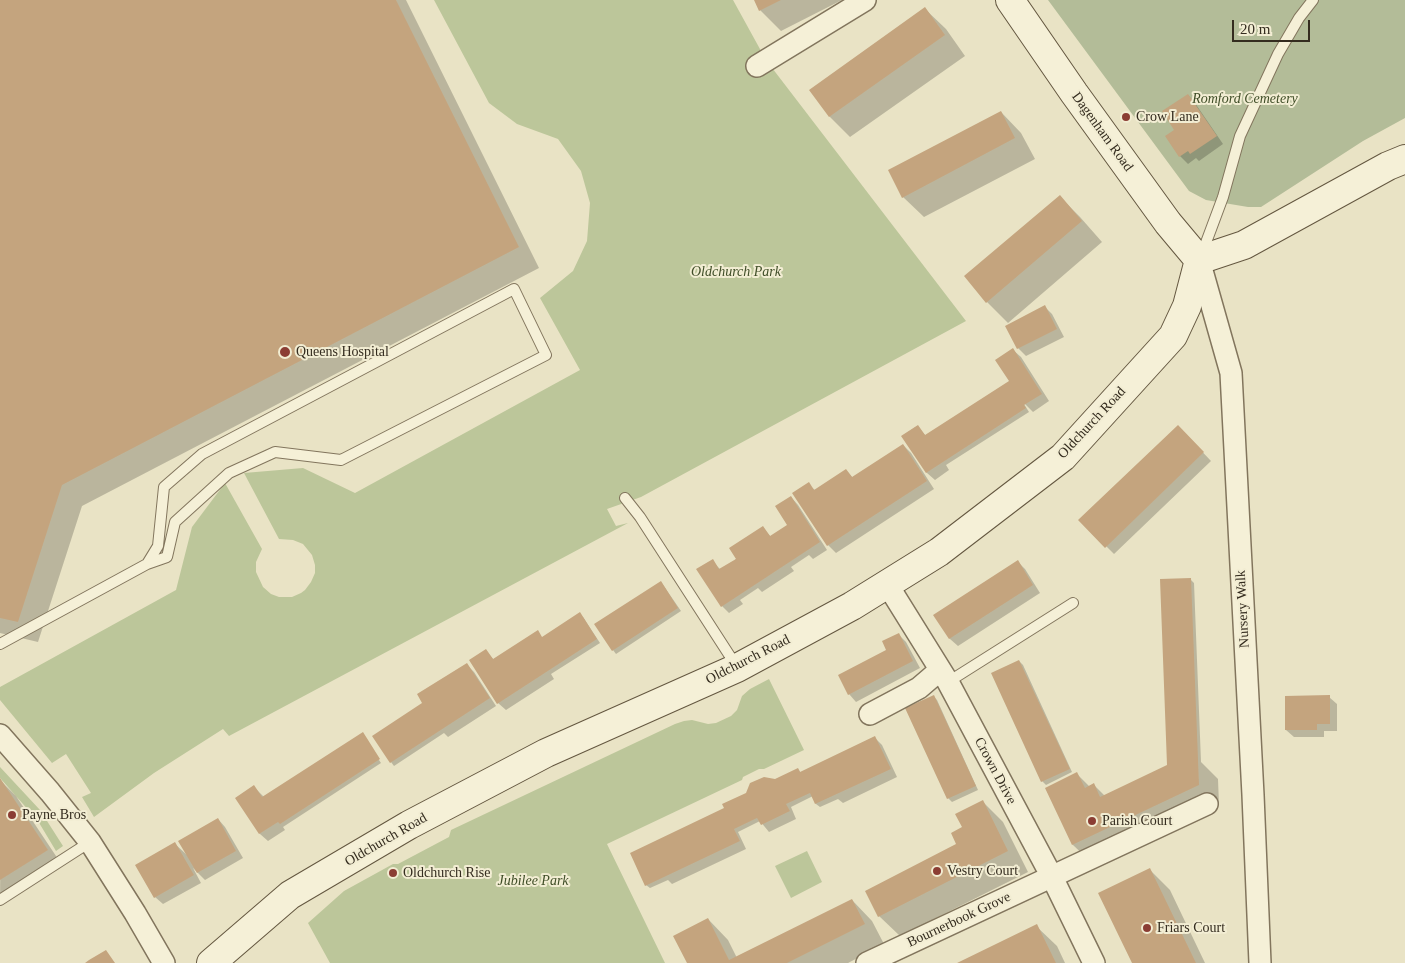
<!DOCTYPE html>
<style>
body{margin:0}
#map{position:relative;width:1405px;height:963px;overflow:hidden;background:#e9e3c5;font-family:Georgia,serif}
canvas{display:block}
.scale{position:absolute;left:1232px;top:20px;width:78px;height:22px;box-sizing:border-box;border:2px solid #342c1f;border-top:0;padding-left:6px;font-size:15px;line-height:18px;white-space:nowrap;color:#342c1f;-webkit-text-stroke:4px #f2edd3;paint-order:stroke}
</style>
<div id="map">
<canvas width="1405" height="963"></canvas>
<div class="scale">20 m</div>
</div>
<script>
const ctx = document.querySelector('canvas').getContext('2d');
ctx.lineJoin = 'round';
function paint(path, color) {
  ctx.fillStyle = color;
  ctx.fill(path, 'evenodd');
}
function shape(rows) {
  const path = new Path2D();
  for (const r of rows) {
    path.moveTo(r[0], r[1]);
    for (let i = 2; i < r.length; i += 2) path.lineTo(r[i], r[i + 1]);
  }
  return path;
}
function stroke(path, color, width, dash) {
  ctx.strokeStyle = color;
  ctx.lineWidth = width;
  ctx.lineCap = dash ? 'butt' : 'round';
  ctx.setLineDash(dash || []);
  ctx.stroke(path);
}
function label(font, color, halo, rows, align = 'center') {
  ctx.font = font + ' Georgia,serif';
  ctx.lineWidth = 4;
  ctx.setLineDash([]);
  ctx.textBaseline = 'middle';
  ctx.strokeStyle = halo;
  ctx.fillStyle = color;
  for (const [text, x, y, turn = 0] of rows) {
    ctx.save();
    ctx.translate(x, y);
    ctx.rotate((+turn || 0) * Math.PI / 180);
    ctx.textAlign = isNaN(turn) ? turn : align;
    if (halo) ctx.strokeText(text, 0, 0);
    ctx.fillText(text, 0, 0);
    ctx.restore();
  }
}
const green = shape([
 [434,0,733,0,766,60,966,321,641,497,607,509,616,526,628,523,229,736,223,729,154,773,94,817,82,797,91,793,66,754,52,763,0,700,0,687,176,590,192,527,225,483,262,549,256,562,256,572,263,587,271,594,279,597,292,597,301,593,305,590,311,582,315,573,315,565,312,555,303,544,293,540,279,539,244,473,303,468,355,493,580,370,540,298,573,271,587,241,590,203,581,171,558,139,517,124,489,103],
 [769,679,804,750,764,769,759,769,743,777,742,780,607,844,665,963,330,963,308,923,344,891,393,864,398,864,449,837,451,830,675,724,684,721,692,720,708,724,716,723,731,716,737,710,742,696,750,689],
 [0,767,40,810,63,846,56,851,38,821,0,778],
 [807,851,822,882,791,898,775,866]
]);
const cemetery = shape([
 [1048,0,1405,0,1405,118,1363,141,1261,207,1248,207,1206,200,1189,191]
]);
const shadow = shape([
 [0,0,406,0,539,268,82,506,38,642,0,633],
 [755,0,842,0,781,31,760,10],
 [925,9,946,29,965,56,850,137,830,117,811,90],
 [1188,95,1195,103,1223,144,1199,161,1196,158,1188,164,1180,156,1167,136,1176,130],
 [1001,112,1021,133,1035,159,924,217,903,197],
 [1060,197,1080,217,1102,242,1008,323,987,302,966,276],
 [1045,307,1052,314,1064,337,1026,356,1018,348],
 [1013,350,1021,357,1049,401,1033,412,1025,404,1024,404,1029,412,946,465,949,470,935,480,927,473,902,436,917,426,926,436,1009,383],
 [1178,426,1211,461,1114,554,1080,520],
 [903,445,911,453,934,489,836,553,828,545,808,484,816,491,846,470,853,478],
 [791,497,798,505,827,550,813,559,809,555,791,567,794,571,762,592,758,588,740,600,743,604,729,613,722,606,712,561,721,570,735,560,763,528,771,537,791,532],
 [1018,562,1025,569,1040,593,958,646,950,639,935,615],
 [1191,580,1194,583,1201,762,1218,779,1219,805,1094,865,1073,845,1046,789,1077,774,1090,787,1094,785,1105,796,1168,766],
 [661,582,681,611,616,654,613,650],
 [583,617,600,643,551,674,554,679,506,710,498,703,486,651,494,660,542,638],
 [898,634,906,642,920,668,856,702,849,694,888,651],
 [1019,661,1023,665,1072,772,1046,785,1042,781,993,673],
 [467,665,474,672,496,706,448,737,444,733,394,766,391,762],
 [933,696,937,700,978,790,952,802,948,798],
 [1329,697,1337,704,1337,731,1324,731,1324,737,1294,737,1286,730],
 [363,736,381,763,283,827,285,830,268,841,260,834,237,798,254,787,264,797],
 [874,737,882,745,897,777,843,803,838,799,820,807,816,804,813,796,791,807,796,819,769,832,760,821,738,832,746,849,672,884,668,880,650,888,646,885,726,809,775,781,798,769,801,773],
 [1,781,16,796,62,865,0,904],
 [982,801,1003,822,1028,872,900,936,879,916,958,845,964,828],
 [218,819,225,827,243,858,205,880,193,868,201,883,163,904,155,897,175,844,187,855],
 [1149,869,1170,890,1205,963,1133,963],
 [852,900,872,921,884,944,848,963,689,963,708,919,728,940,737,958],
 [1036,926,1057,946,1065,963,960,963]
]);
const building = shape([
 [0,0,396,0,519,247,62,485,18,622,0,618],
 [754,0,781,0,759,11],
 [925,7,945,35,829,117,809,90],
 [1188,94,1217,136,1190,154,1188,151,1179,157,1165,136,1174,130,1162,111],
 [1001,111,1015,138,902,198,888,170],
 [1060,195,1082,221,986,303,964,276],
 [1045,305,1057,329,1017,349,1005,326],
 [1013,348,1042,394,1024,405,1026,408,926,473,901,436,918,425,925,435,1009,381,995,360],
 [1178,425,1204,452,1105,548,1078,520],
 [903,444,927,481,827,546,792,493,809,482,814,490,846,469,852,477],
 [791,496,820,542,721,607,696,569,713,559,719,569,736,559,729,548,763,526,770,536,787,525,775,506],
 [1018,560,1033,585,949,639,933,615],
 [1191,578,1199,785,1072,845,1045,788,1077,772,1085,788,1094,783,1100,797,1167,765,1160,579],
 [661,581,678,608,612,651,594,624],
 [580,612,597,639,497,704,469,660,486,649,493,659,538,630,542,637],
 [899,633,913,661,848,695,838,675,886,650,882,641],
 [1019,660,1070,769,1041,782,991,673],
 [467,663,490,698,390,763,372,736,422,703,417,694],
 [934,695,976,786,947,799,905,708],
 [1330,695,1330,724,1317,724,1317,730,1285,730,1285,696],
 [363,732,380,759,280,824,278,822,259,834,235,798,254,785,262,797],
 [875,736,891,769,815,804,810,793,786,804,790,811,761,825,757,818,734,829,740,841,645,886,630,853,724,808,722,804,746,793,750,783,764,777,775,779,798,768,800,772],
 [0,778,48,850,0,880],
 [983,800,1008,851,878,917,865,891,956,844,951,833,962,827,955,814],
 [218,818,236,851,197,873,178,841],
 [175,842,194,875,154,898,135,865],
 [1150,868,1196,963,1132,963,1098,893],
 [852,899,865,924,787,963,687,963,673,936,708,918,729,960],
 [1037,924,1056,963,957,963],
 [106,950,115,963,85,963,89,960]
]);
const lane = shape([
 [1201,256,1223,197,1240,136,1278,54,1299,18,1313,0],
 [625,498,640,517,737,667],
 [0,644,147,564,167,557,175,522,229,473,275,452,341,460,546,355,514,289,202,454,164,487,158,546,147,564],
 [948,682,1073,603],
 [0,900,90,842]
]);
const street = shape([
 [757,66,865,0],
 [1199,260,1231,373,1253,795,1260,963],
 [887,584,948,682,1052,877,1094,963],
 [870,714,919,688,940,670],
 [0,735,50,792,90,842,135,913,164,963],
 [867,963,1207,804]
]);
const secondary = shape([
 [1010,0,1074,93,1168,223,1199,260],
 [1199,260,1244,245,1388,166,1405,159],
 [211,963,290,895,409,825,546,753,737,668,852,606,939,552,1063,457,1173,336,1187,306,1199,260]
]);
const markers = [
 [1126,117,5,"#8b3d33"],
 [285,352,6,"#8b3d33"],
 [12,815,5,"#8b3d33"],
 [1092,821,5,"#8b3d33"],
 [937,871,5,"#8b3d33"],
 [393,873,5,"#8b3d33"],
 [1147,928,5,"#8b3d33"]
];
const parkNames = [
 ["Romford Cemetery",1245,99],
 ["Oldchurch Park",736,272],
 ["Jubilee Park",533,881]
];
const poiNames = [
 ["Crow Lane",1136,117],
 ["Queens Hospital",296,352],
 ["Payne Bros",22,815],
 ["Parish Court",1102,821],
 ["Vestry Court",947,871],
 ["Oldchurch Rise",403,873],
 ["Friars Court",1157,928]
];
const streetNames = [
 ["Dagenham Road",1102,132,54],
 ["Oldchurch Road",1092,423,-47],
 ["Nursery Walk",1243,609,-93],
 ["Oldchurch Road",748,660,-27],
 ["Crown Drive",995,771,62],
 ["Oldchurch Road",386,840,-30],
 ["Bournerbook Grove",959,920,-25]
];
paint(green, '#bcc69a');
paint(cemetery, '#b3bc98');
paint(shadow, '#0003');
paint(building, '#c4a47e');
stroke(lane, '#82755d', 12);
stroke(street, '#82755d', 24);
stroke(secondary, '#645740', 30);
stroke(lane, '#f5f0d7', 10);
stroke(street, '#f5f0d7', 21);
stroke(secondary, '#f5f0d7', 28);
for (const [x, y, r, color] of markers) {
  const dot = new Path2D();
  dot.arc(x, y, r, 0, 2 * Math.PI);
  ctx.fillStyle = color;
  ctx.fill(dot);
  stroke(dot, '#f2edd3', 2);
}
label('italic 14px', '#404e28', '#f2edd3', parkNames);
label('14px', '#342c1f', '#f2edd3', poiNames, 'left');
label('14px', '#342c1f', '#f2edd3', streetNames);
</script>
